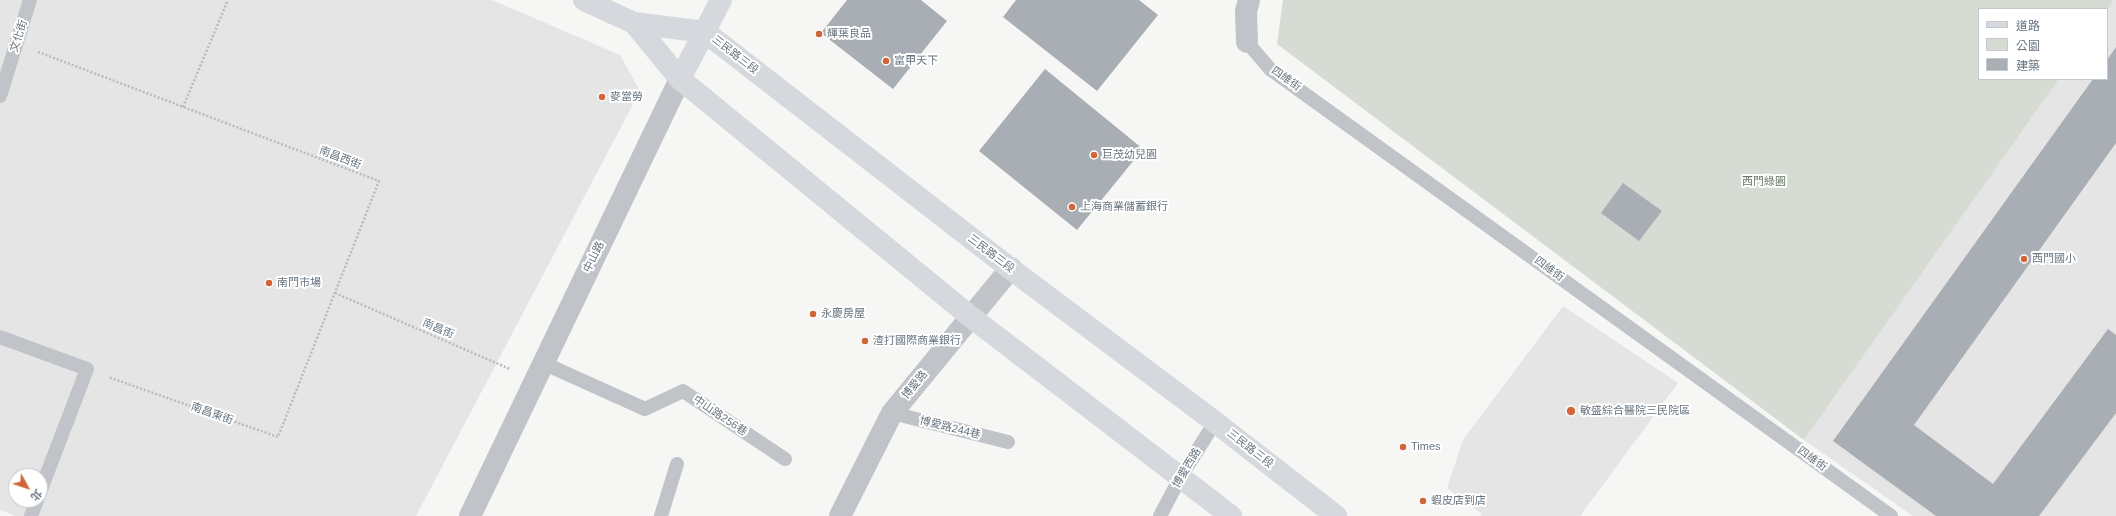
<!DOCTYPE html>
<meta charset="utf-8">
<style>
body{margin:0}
#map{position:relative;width:2116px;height:516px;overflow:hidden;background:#f6f6f4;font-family:Arial,"Noto Sans TC",sans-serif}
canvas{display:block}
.legend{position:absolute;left:1978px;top:8px;width:130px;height:72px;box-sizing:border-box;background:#fff;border:1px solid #c3c8cd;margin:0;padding:5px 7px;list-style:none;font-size:12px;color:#687581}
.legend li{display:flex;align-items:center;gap:8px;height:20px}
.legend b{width:20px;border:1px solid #c3c8cd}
.north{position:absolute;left:8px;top:468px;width:40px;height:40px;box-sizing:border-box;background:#fff;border:1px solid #c3c8cd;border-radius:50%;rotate:130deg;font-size:11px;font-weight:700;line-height:16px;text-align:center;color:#687581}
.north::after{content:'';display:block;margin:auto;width:14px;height:18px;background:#d16439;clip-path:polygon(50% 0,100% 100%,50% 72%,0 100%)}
</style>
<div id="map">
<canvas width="2116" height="516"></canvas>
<ul class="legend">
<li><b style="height:5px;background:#d5d8dc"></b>道路</li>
<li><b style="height:11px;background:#d6dbd3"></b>公園</li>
<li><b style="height:11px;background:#a8aeb3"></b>建築</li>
</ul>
<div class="north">北</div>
</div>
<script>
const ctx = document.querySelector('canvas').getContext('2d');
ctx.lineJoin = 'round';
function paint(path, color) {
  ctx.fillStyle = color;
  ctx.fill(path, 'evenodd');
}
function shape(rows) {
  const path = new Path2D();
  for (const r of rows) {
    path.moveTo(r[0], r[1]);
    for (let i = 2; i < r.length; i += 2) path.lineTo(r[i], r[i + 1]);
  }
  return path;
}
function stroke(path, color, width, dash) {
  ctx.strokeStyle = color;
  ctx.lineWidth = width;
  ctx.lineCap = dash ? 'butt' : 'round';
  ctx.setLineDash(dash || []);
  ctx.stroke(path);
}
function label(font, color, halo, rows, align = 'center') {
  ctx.font = font + ' Arial,"Noto Sans TC",sans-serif';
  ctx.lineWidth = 4;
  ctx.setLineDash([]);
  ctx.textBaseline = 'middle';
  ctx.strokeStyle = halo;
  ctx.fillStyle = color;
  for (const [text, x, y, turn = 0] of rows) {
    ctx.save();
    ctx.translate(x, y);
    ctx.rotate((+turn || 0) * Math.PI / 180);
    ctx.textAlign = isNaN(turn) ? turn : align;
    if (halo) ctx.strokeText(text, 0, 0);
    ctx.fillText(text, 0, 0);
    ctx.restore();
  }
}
const built = shape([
 [0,0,492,0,620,55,640,91,416,516,16,516,0,510],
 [16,476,40,476,40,500,16,500],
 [2114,0,2116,0,2116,516,1913,516,1804,440,2059,79,2107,79,2107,10],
 [1563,306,1678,383,1580,516,1481,516,1482,514,1447,488,1463,440]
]);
const green = shape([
 [1283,0,2114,0,2107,10,1979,9,1979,79,2059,79,1804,440,1277,44]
]);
const building = shape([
 [847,0,921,0,947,21,893,89,821,33],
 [1016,0,1139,0,1158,15,1097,91,1003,17],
 [2116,47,2116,143,1914,425,1993,484,2108,329,2116,335,2116,413,2039,516,1936,516,1833,441,2093,79,2107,79,2107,60],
 [1045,69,1143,149,1077,230,979,151],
 [1623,183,1662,211,1639,241,1601,213]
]);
const path = shape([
 [38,52,379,181,278,437,108,377],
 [183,107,228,0],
 [335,293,510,369]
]);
const service = shape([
 [1247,42,1270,69,1891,516],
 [0,96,30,0],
 [0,337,87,369,40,492],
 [543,363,645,409,683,391,785,459],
 [892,413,1008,442],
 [31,516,37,500],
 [661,516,677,464],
 [1160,516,1180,478,1215,422]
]);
const minor = shape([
 [1247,42,1246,11,1249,0],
 [840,516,892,413,1011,268]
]);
const tertiary = shape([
 [470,516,680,79]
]);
const primary = shape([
 [584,0,634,23,705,32,1007,266,1215,422,1336,516],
 [634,23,680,79,971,317,1231,516],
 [680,79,721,0]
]);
const markers = [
 [819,34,4,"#d16439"],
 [886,61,4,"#d16439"],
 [602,97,4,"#d16439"],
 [1094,155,4,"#d16439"],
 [1072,207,4,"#d16439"],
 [2024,259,4,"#d16439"],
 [269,283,4,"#d16439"],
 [813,314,4,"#d16439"],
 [865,341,4,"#d16439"],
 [1571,411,5,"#d16439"],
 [1403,447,4,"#d16439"],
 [1423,501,4,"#d16439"]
];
const poiNames = [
 ["輝葉良品",827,34],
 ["富甲天下",894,61],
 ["麥當勞",610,97],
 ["巨茂幼兒園",1102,155],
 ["上海商業儲蓄銀行",1080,207],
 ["西門國小",2032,259],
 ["南門市場",277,283],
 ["永慶房屋",821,314],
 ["渣打國際商業銀行",873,341],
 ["敏盛綜合醫院三民院區",1580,411],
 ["Times",1411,447],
 ["蝦皮店到店",1431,501]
];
const streetNames = [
 ["文化街",19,36,-72],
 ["三民路三段",735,55,38],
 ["四維街",1286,79,35],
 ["南昌西街",340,158,21],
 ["三民路三段",991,254,37],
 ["中山路",594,257,-64],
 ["四維街",1549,269,36],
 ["南昌街",438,329,23],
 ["博愛路",915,385,-50],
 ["南昌東街",212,414,20],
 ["中山路256巷",720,416,34],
 ["博愛路244巷",950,428,14],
 ["三民路三段",1250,449,38],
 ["四維街",1812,459,36],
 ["博愛西路",1187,468,-59]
];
const parkNames = [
 ["西門綠園",1764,182]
];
paint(built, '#e4e5e4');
paint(green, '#d6dbd3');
paint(building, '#a8aeb3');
stroke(path, '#b8bbbd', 2.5, [2, 2]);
stroke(service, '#c0c3c7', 14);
stroke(minor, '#c0c3c7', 22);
stroke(tertiary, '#c0c3c7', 22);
stroke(primary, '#d5d8dc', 22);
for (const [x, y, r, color] of markers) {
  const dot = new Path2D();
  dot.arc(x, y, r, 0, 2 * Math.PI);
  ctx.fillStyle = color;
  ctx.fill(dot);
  stroke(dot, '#fff', 1.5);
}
label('11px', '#687581', '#fff', poiNames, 'left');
label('11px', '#687581', '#fff', streetNames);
label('11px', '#697967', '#fff', parkNames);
</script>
